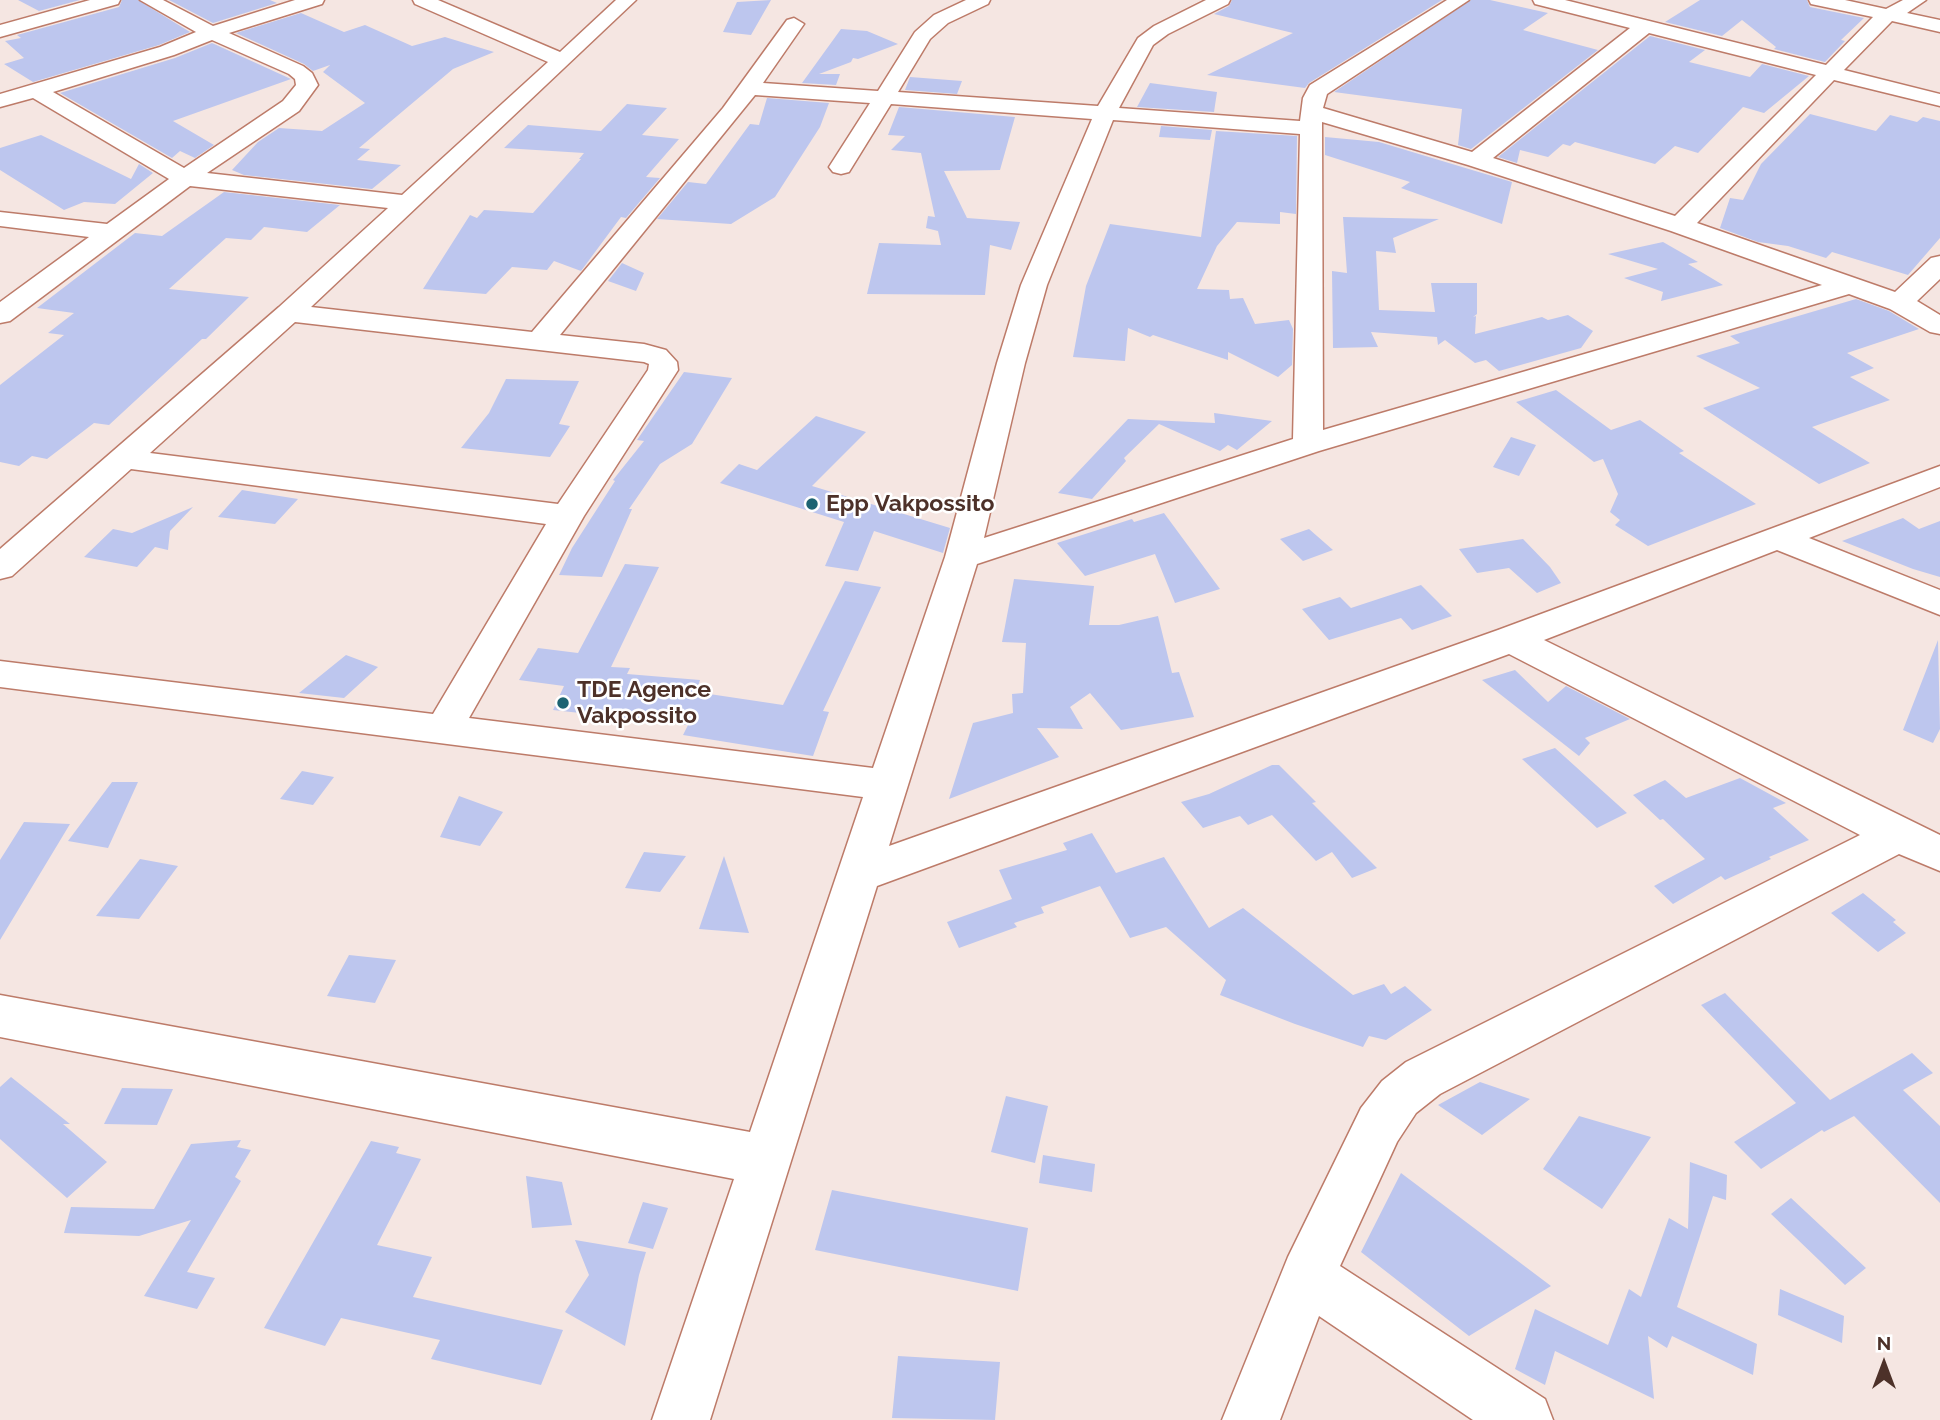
<!DOCTYPE html>
<style>
body{margin:0}
#map{position:relative;width:1940px;height:1420px;overflow:hidden;background:#f5e6e2;font-family:Raleway,sans-serif}
canvas{display:block}
.north{position:absolute;left:1849px;top:1329px;width:70px;height:70px;-webkit-text-stroke:5px #fff;paint-order:stroke;rotate:0deg;font-size:19px;font-weight:700;line-height:28px;text-align:center;color:#4d3129}
.north::after{content:'';display:block;margin:auto;width:24px;height:32px;background:#4d3129;clip-path:polygon(50% 0,100% 100%,50% 72%,0 100%)}
</style>
<div id="map">
<canvas width="1940" height="1420"></canvas>
<div class="north">N</div>
</div>
<script>
const ctx = document.querySelector('canvas').getContext('2d');
ctx.lineJoin = 'round';
function paint(path, color) {
  ctx.fillStyle = color;
  ctx.fill(path, 'evenodd');
}
function shape(rows) {
  const path = new Path2D();
  for (const r of rows) {
    path.moveTo(r[0], r[1]);
    for (let i = 2; i < r.length; i += 2) path.lineTo(r[i], r[i + 1]);
  }
  return path;
}
function stroke(path, color, width, dash) {
  ctx.strokeStyle = color;
  ctx.lineWidth = width;
  ctx.lineCap = dash ? 'butt' : 'round';
  ctx.setLineDash(dash || []);
  ctx.stroke(path);
}
function label(font, color, halo, rows, align = 'center') {
  ctx.font = font + ' Raleway,sans-serif';
  ctx.lineWidth = 5;
  ctx.setLineDash([]);
  ctx.textBaseline = 'middle';
  ctx.strokeStyle = halo;
  ctx.fillStyle = color;
  for (const [text, x, y, turn = 0] of rows) {
    ctx.save();
    ctx.translate(x, y);
    ctx.rotate((+turn || 0) * Math.PI / 180);
    ctx.textAlign = isNaN(turn) ? turn : align;
    if (halo) ctx.strokeText(text, 0, 0);
    ctx.fillText(text, 0, 0);
    ctx.restore();
  }
}
const building = shape([
 [18,0,80,0,39,11],
 [122,0,138,0,190,32,159,45,33,82,4,64,24,58,5,41,21,38,17,35,119,7],
 [169,0,270,0,277,3,213,23],
 [771,0,751,35,723,32,737,2],
 [1232,0,1442,0,1309,83,1305,88,1207,75,1293,33,1214,14,1229,6],
 [1471,0,1490,0,1548,13,1523,30,1598,50,1471,149,1458,145,1462,109,1334,92],
 [1700,0,1807,0,1810,7,1864,18,1841,40,1845,41,1825,62,1774,49,1776,47,1742,20,1722,36,1665,22],
 [301,13,344,32,365,25,412,46,445,37,494,52,453,69,359,148,370,149,357,160,401,165,372,189,244,175,232,170,258,142,279,128,322,131,365,103,323,72,330,65,313,71,304,64,236,33],
 [841,29,867,31,898,44,858,59,853,58,851,62,819,74,840,74,836,85,802,83],
 [1650,36,1705,50,1689,62,1750,77,1762,64,1809,76,1764,113,1743,107,1698,153,1675,146,1655,164,1575,142,1570,146,1563,144,1548,157,1520,150,1517,163,1498,157],
 [212,43,291,79,173,121,214,145,195,158,180,151,172,158,60,93,175,58],
 [910,77,962,81,957,94,905,90],
 [1150,83,1217,92,1214,112,1137,107],
 [767,98,829,103,820,127,775,197,731,224,657,219,688,182,706,184,750,124,759,125],
 [627,104,667,108,642,135,679,139,646,177,660,178,626,218,621,217,581,271,554,261,547,270,512,267,486,294,423,289,470,215,477,218,484,210,533,213,581,159,579,159,584,153,504,148,528,125,601,131],
 [899,107,1015,117,1000,170,944,171,967,218,1020,222,1011,250,990,245,985,295,867,294,879,243,941,245,938,231,926,228,928,216,935,217,921,153,891,150,905,136,888,135],
 [1810,114,1876,131,1890,115,1917,122,1923,117,1940,121,1940,238,1908,275,1832,252,1826,258,1788,246,1758,242,1720,228,1730,198,1743,200,1761,164],
 [1161,126,1212,130,1210,140,1159,137],
 [1216,131,1297,136,1296,214,1280,212,1280,224,1237,222,1217,246,1197,289,1229,290,1230,299,1243,298,1255,324,1289,320,1293,329,1292,365,1278,377,1228,352,1228,360,1153,335,1150,337,1128,328,1125,361,1073,357,1086,286,1110,224,1201,237],
 [41,135,131,179,139,164,153,173,115,204,84,202,64,210,0,170,0,148],
 [1325,137,1379,142,1512,182,1502,224,1401,188,1410,182,1325,155],
 [224,192,340,205,307,232,264,227,251,240,226,238,169,289,249,297,206,339,202,339,109,425,94,423,47,459,32,456,19,466,0,462,0,385,64,335,48,333,74,313,37,308,135,233,162,236],
 [1343,217,1439,219,1393,238,1396,253,1376,251,1379,310,1435,312,1431,283,1477,283,1477,314,1473,317,1476,316,1475,334,1542,317,1548,320,1568,315,1593,331,1581,348,1499,371,1486,360,1475,363,1445,340,1438,345,1437,337,1371,332,1378,347,1333,348,1332,271,1347,273],
 [1663,242,1698,262,1688,264,1723,285,1661,301,1663,292,1624,278,1658,269,1608,254],
 [622,263,644,273,636,291,608,281],
 [1856,299,1889,311,1919,329,1847,353,1874,368,1850,377,1890,400,1812,427,1870,463,1819,484,1703,408,1760,388,1696,356,1740,343,1730,336],
 [684,372,732,378,692,444,660,464,629,509,632,509,602,577,559,575,572,548,615,481,613,480,644,441,637,440],
 [506,379,579,381,559,424,570,426,550,457,461,448,489,413],
 [1556,390,1611,430,1640,420,1684,451,1679,453,1756,504,1648,546,1615,525,1620,520,1610,512,1618,494,1603,459,1594,462,1516,402],
 [1214,413,1272,421,1237,450,1228,445,1220,451,1159,424,1124,458,1126,461,1092,499,1058,493,1128,419,1215,423],
 [816,416,866,432,812,486,950,528,943,553,874,531,858,571,825,566,844,522,720,483,739,464,757,470],
 [1511,437,1536,445,1519,476,1493,467],
 [242,490,298,499,275,524,218,517],
 [193,507,170,531,168,550,155,547,137,567,84,557,113,529,132,533],
 [1164,513,1220,589,1175,603,1155,554,1085,576,1057,543,1132,519,1134,522],
 [1903,518,1919,529,1940,521,1940,577,1913,569,1842,541],
 [1309,529,1333,550,1303,561,1280,539],
 [1523,539,1550,567,1561,583,1537,593,1509,568,1477,573,1459,549],
 [625,564,659,567,611,667,630,668,627,674,700,680,696,692,783,705,845,581,881,587,823,711,829,712,813,756,683,735,688,725,553,710,564,686,519,680,538,648,578,653],
 [1014,579,1094,586,1089,625,1119,625,1158,616,1172,673,1179,672,1194,717,1121,730,1090,693,1070,707,1083,729,1037,728,1059,757,949,799,973,723,1013,713,1012,694,1023,693,1026,643,1002,642],
 [1421,585,1452,616,1412,630,1401,618,1329,640,1302,609,1340,597,1351,608],
 [1938,640,1940,729,1933,743,1903,730],
 [346,655,378,667,344,698,299,693],
 [1515,670,1548,702,1566,686,1630,719,1585,738,1590,743,1579,756,1482,680],
 [1555,748,1627,813,1597,828,1522,759],
 [1272,765,1279,765,1316,802,1312,803,1377,868,1352,878,1332,852,1316,861,1272,815,1248,825,1240,816,1203,828,1181,802,1209,794],
 [302,771,334,777,313,805,280,799],
 [1740,778,1786,803,1773,808,1809,840,1769,857,1771,859,1725,880,1721,876,1673,904,1654,886,1705,859,1663,819,1660,820,1633,795,1665,780,1686,798],
 [112,782,138,782,108,848,68,841],
 [459,796,503,812,480,846,440,837],
 [24,822,70,824,0,940,0,860],
 [1092,833,1116,873,1164,857,1209,928,1243,908,1353,995,1384,984,1391,994,1405,986,1432,1010,1386,1040,1369,1036,1363,1047,1295,1024,1220,995,1226,980,1166,927,1130,938,1100,886,1041,907,1044,913,1014,923,1017,927,959,948,947,922,1012,899,999,870,1067,850,1063,843],
 [644,852,686,856,660,892,625,888],
 [724,856,749,933,699,929],
 [140,859,178,866,139,919,96,916],
 [1863,893,1896,920,1893,922,1906,933,1878,952,1831,913],
 [349,955,396,960,375,1003,327,996],
 [1725,993,1830,1100,1912,1053,1933,1073,1903,1090,1940,1126,1940,1203,1854,1116,1824,1132,1822,1130,1761,1169,1734,1142,1796,1103,1701,1005],
 [11,1077,70,1124,63,1124,107,1162,67,1198,0,1139,0,1087],
 [1480,1082,1530,1099,1482,1135,1438,1105],
 [122,1088,173,1089,157,1125,104,1124],
 [1006,1096,1048,1106,1035,1163,991,1152],
 [1579,1116,1651,1137,1602,1209,1543,1169],
 [241,1140,237,1147,251,1150,235,1177,241,1181,187,1272,215,1278,197,1309,144,1296,191,1220,139,1236,64,1233,71,1207,154,1209,191,1144],
 [371,1141,399,1147,396,1153,421,1159,377,1245,432,1257,413,1297,563,1330,541,1385,431,1359,440,1340,341,1318,325,1346,264,1328],
 [1043,1155,1095,1164,1092,1192,1039,1183],
 [1690,1162,1727,1175,1726,1200,1713,1196,1677,1307,1757,1344,1753,1375,1672,1336,1667,1348,1648,1336,1654,1399,1555,1351,1545,1385,1515,1369,1535,1309,1608,1345,1629,1289,1641,1297,1669,1218,1688,1229],
 [1401,1173,1551,1286,1469,1336,1361,1252],
 [526,1176,562,1182,572,1225,532,1228],
 [832,1190,1028,1228,1018,1291,815,1250],
 [1791,1198,1866,1268,1845,1285,1771,1214],
 [643,1202,668,1208,653,1249,628,1243],
 [575,1240,646,1252,639,1275,625,1346,565,1312,589,1275],
 [1780,1289,1844,1316,1842,1343,1778,1315],
 [898,1356,1000,1362,995,1420,892,1418]
]);
const minor = shape([
 [90,0,120,0,118,4,0,37,0,25,90,0],
 [140,0,163,0,213,26,295,0,324,0,322,4,229,33,303,66,312,73,318,85,299,111,207,173,402,195,548,62,415,4,413,0,438,0,560,52,616,0,636,0,311,307,532,332,723,108,787,20,794,18,804,24,763,83,878,91,915,32,934,15,966,0,990,0,988,4,948,23,930,39,898,92,1098,106,1138,38,1154,26,1206,0,1230,0,1228,4,1168,34,1153,45,1119,108,1300,121,1303,98,1310,85,1447,0,1469,0,1327,94,1323,108,1472,152,1630,28,1535,4,1533,0,1565,0,1826,65,1873,17,1811,4,1809,0,1845,0,1886,9,1903,0,1926,0,1907,13,1940,20,1940,32,1892,21,1844,70,1940,94,1940,106,1834,80,1697,223,1895,292,1931,258,1940,256,1940,279,1917,301,1940,315,1940,334,1930,332,1890,309,1849,294,1319,451,977,564,889,846,1498,630,1940,466,1940,487,1809,538,1940,590,1940,615,1777,550,1544,640,1940,835,1940,871,1899,854,1440,1094,1416,1113,1397,1142,1340,1266,1545,1399,1553,1420,1473,1420,1319,1316,1280,1420,1222,1420,1288,1257,1361,1108,1382,1081,1406,1062,1860,835,1509,654,877,886,710,1420,652,1420,734,1179,0,1037,0,995,750,1132,863,797,0,687,0,661,433,714,546,524,131,469,12,576,0,579,0,549,279,307,388,208,190,186,10,321,0,323,0,302,89,237,0,226,0,212,107,224,169,179,33,98,0,107,0,94,160,47,196,32,140,0],
 [1649,33,1816,75,1675,216,1493,158,1649,33],
 [212,40,289,74,295,79,296,85,283,101,184,168,53,92,174,55,212,40],
 [755,95,870,103,829,167,833,172,841,174,849,172,891,104,1092,119,1021,285,997,363,945,557,873,768,469,718,584,516,678,370,677,362,666,350,644,344,560,335,755,95],
 [1113,120,1300,134,1293,439,984,538,1025,363,1047,285,1113,120],
 [1322,122,1468,165,1671,231,1822,285,1323,430,1322,122],
 [295,322,644,362,649,364,648,370,558,504,150,453,295,322]
]);
const markers = [
 [812,504,7,"#1c6372"],
 [563,703,7,"#1c6372"]
];
const poiNames = [
 ["Epp Vakpossito",826,504],
 ["TDE Agence",577,690],
 ["Vakpossito",577,716]
];
paint(building, '#bdc6ee');
stroke(minor, '#bd7b69', 3);
paint(minor, '#fff');
for (const [x, y, r, color] of markers) {
  const dot = new Path2D();
  dot.arc(x, y, r, 0, 2 * Math.PI);
  ctx.fillStyle = color;
  ctx.fill(dot);
  stroke(dot, '#fff', 2.5);
}
label('bold 23px', '#4d3129', '#fff', poiNames, 'left');
</script>
